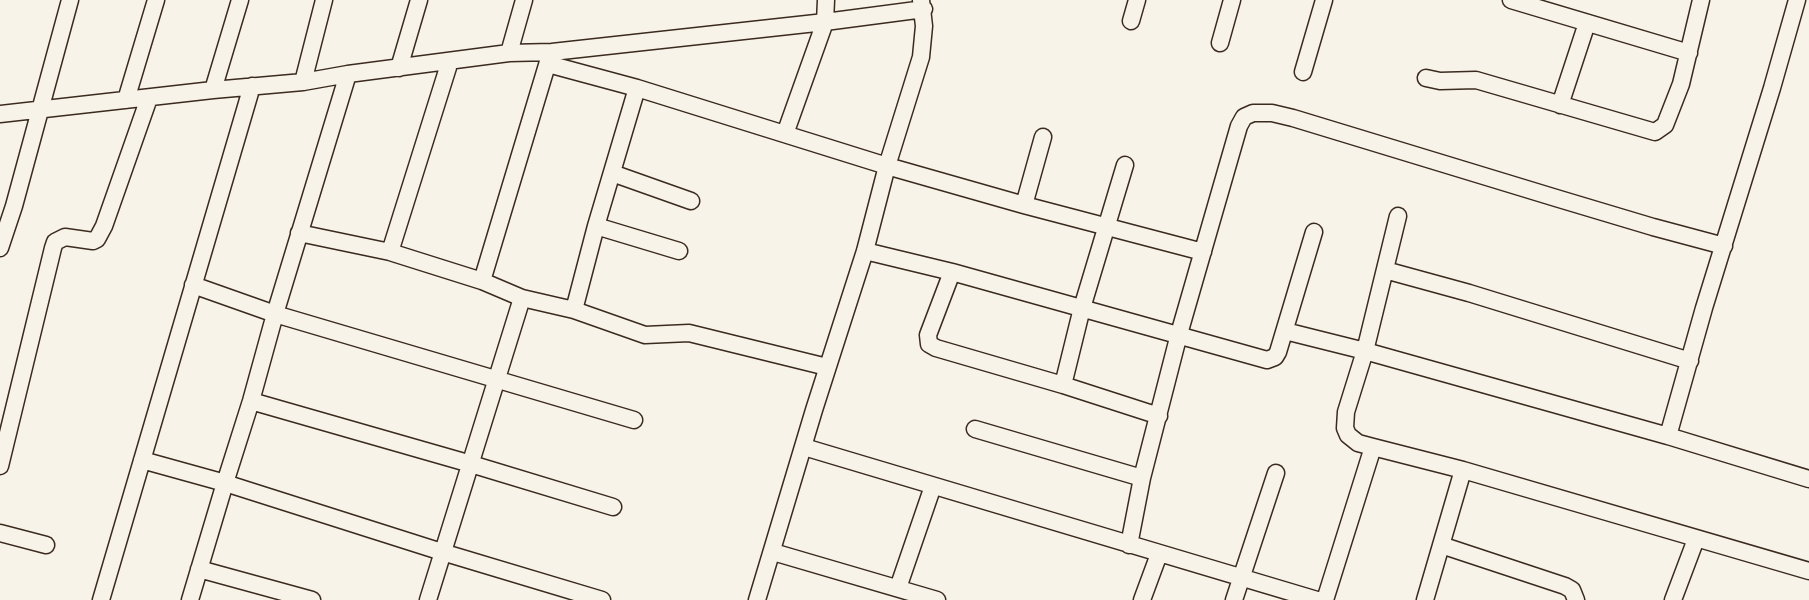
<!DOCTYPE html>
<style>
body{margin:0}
canvas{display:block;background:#f7f3e8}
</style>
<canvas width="1809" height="600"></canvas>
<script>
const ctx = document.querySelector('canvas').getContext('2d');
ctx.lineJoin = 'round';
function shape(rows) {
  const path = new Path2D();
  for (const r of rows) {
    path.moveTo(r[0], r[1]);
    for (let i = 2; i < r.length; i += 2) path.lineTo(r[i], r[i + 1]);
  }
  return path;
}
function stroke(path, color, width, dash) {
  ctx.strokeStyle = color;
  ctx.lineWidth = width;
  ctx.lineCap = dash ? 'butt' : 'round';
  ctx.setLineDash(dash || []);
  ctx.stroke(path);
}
const street = shape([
 [1511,0,1689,53],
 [1131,21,1137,0],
 [1220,43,1232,0],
 [509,53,524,0],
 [548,64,637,88,887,166,1024,205,1203,252],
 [399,68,419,0],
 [1303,72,1324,0],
 [1426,78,1440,81,1476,80,1655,132,1665,125,1681,84,1701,0],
 [303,82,324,0],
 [213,90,240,0],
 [126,100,156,0],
 [1560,105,1587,23],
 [0,114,213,90,303,82,348,74,509,53,552,52,825,22,924,9],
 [785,134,825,22,826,0],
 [612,173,691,201],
 [1024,205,1043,137],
 [1398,216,1365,351,1346,412,1345,428,1348,435,1358,443,1373,447,1463,470,1809,571],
 [596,226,679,251],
 [299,233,390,252,482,281,522,298,574,310,645,335,689,333,827,367],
 [0,248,14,206,70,0],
 [865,251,952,272,1267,360,1275,357,1278,352,1314,232],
 [390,252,450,61],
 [1385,270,1469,293,1690,361],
 [952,272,928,335,929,344,936,348,1063,385,1159,416],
 [482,281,550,55],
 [193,285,275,314,634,420],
 [574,310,596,226,637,88],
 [1285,331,1365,351,1668,436,1809,479],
 [1063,385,1082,308,1125,165],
 [251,401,471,464,613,507],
 [975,429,1142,478],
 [1668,436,1704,308,1772,88,1797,0],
 [804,447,1317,600],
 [142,460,225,483,442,552,602,600],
 [0,466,53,248,55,242,65,237,93,241,97,239,104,226,149,98],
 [0,533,46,545],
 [1129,545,1142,478,1179,334,1239,126,1244,117,1253,113,1272,113,1293,118,1556,198,1653,227,1724,246],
 [1441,545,1565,586,1572,590,1576,600],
 [773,552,937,600],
 [199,569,312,600],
 [898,588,933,486],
 [101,600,252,86],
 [190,600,225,483,251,401,275,314,348,74],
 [428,600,522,298],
 [757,600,814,410,865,251,887,166,921,57,924,26,921,0],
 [1142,600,1159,554],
 [1234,600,1276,473],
 [1325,600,1373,447],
 [1425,600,1463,470],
 [1673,600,1696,539]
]);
stroke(street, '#3b2a1e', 19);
stroke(street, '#f7f3e8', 16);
</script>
